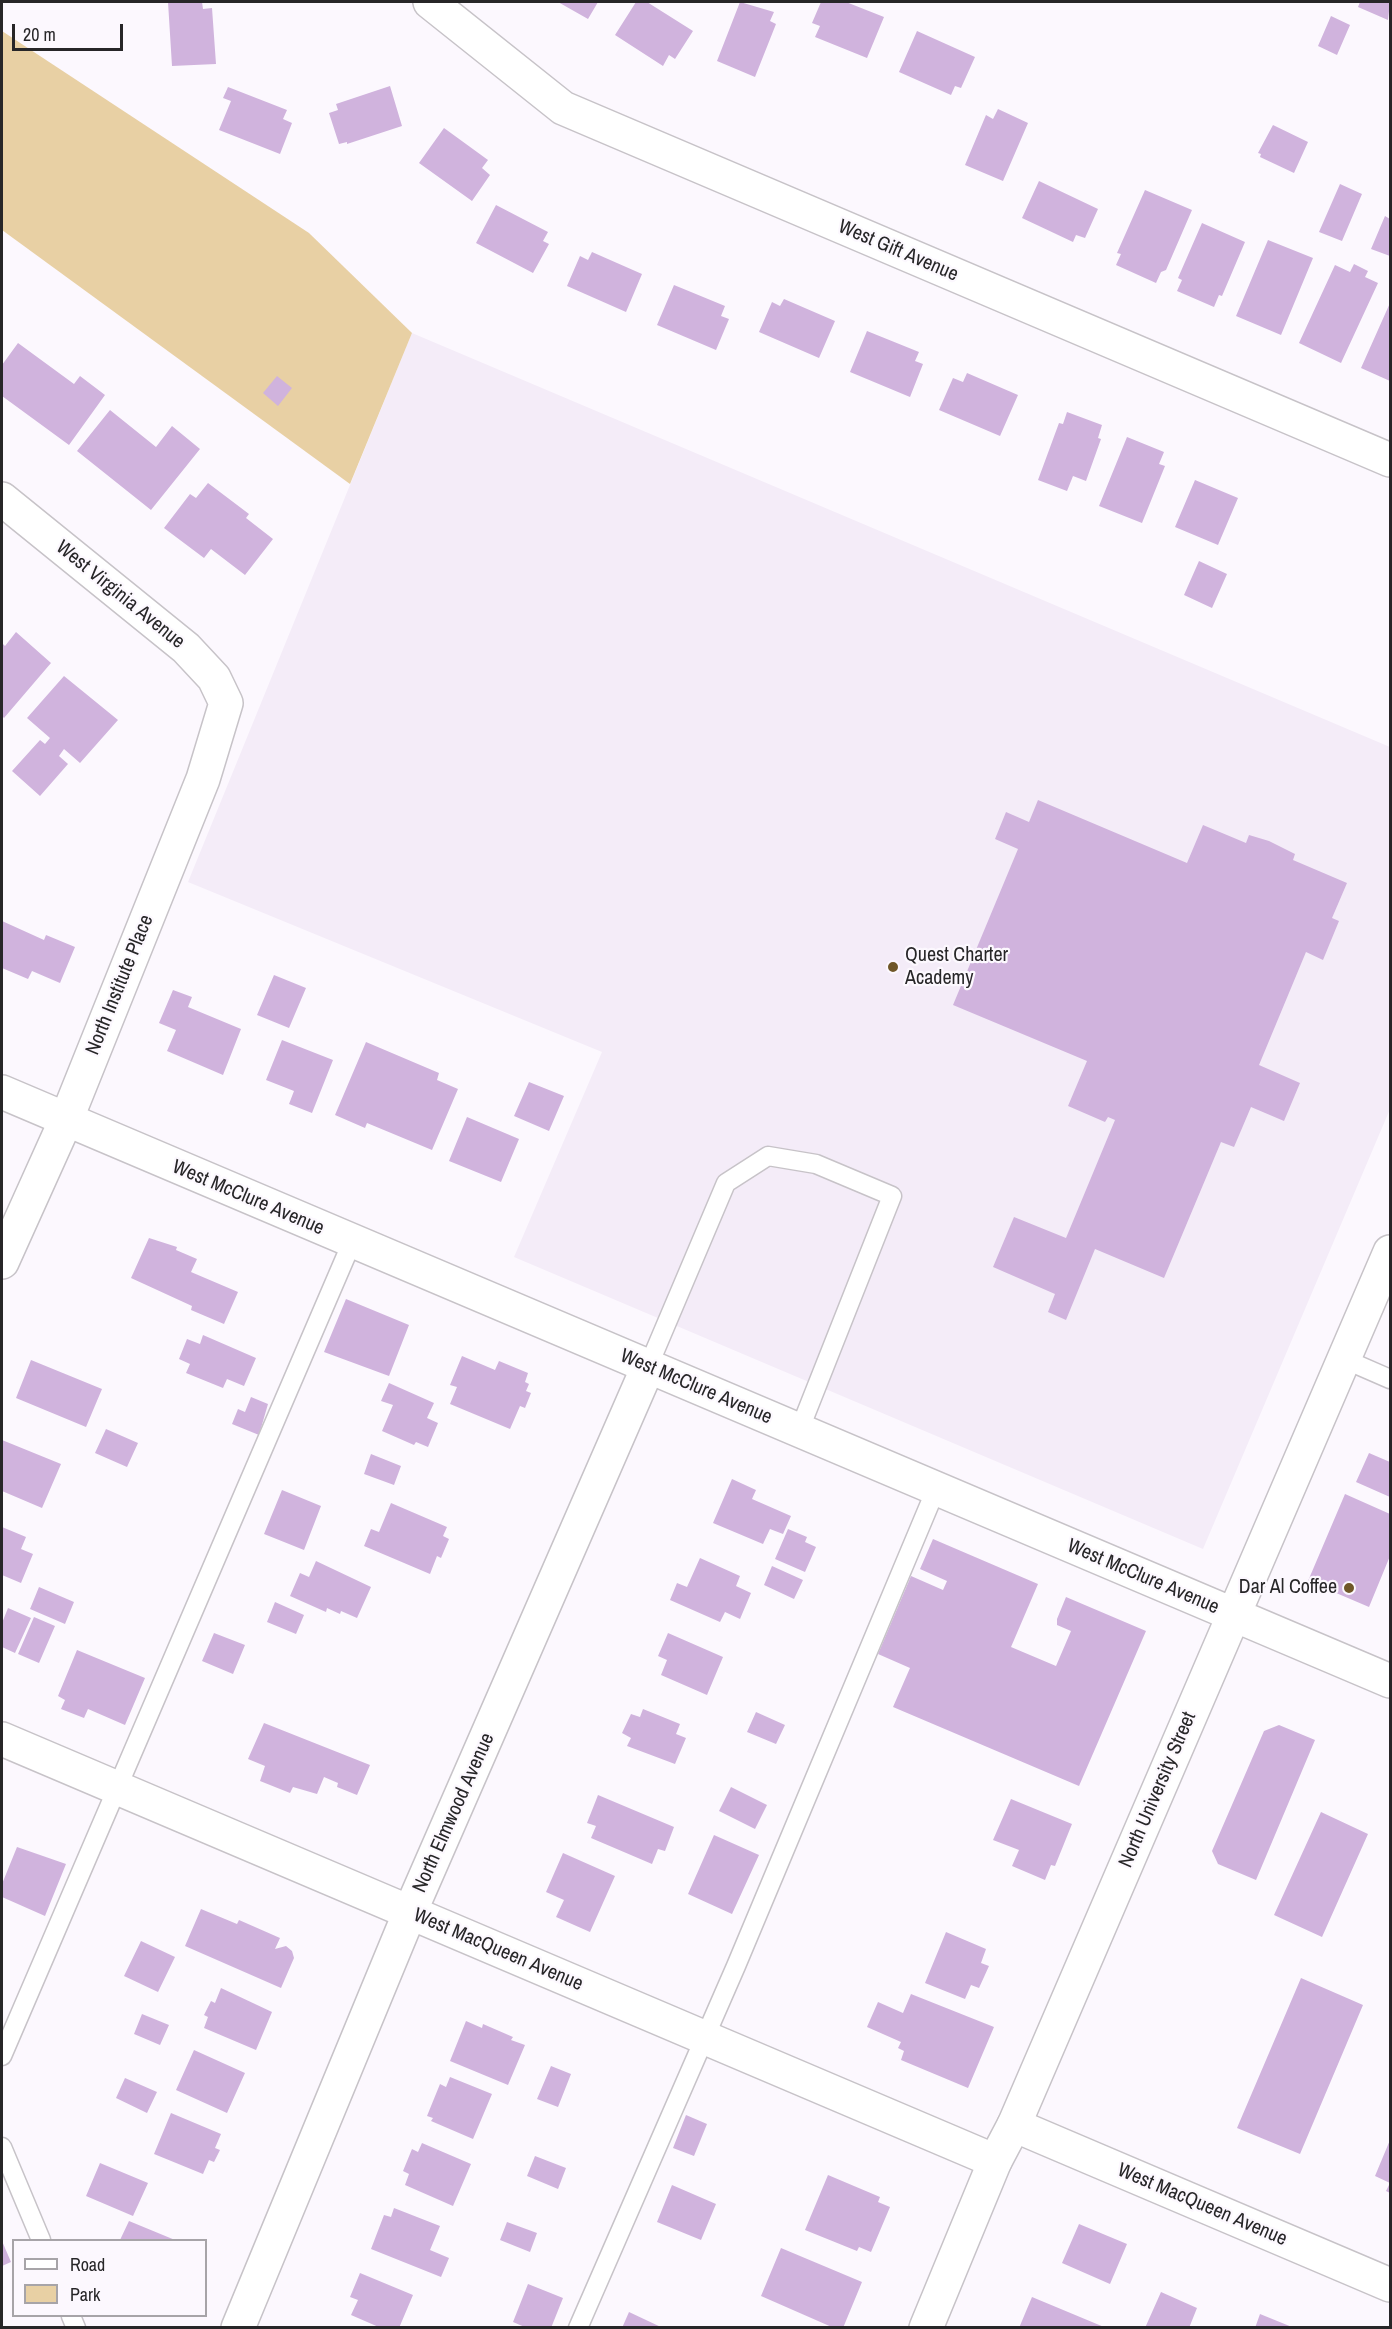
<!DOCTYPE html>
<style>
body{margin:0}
#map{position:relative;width:1392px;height:2329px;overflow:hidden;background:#fcf8fe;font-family:"Archivo Narrow",sans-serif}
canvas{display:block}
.frame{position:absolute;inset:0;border:3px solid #272628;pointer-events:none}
.legend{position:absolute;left:12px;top:2239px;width:195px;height:78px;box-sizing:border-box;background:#fcf8fe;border:2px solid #a7a4a8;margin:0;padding:8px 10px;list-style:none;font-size:18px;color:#272628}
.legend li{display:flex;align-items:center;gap:12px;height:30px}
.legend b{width:30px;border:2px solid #a7a4a8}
.scale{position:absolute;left:12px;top:24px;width:111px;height:27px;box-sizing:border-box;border:3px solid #272628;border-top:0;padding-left:8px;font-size:18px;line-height:21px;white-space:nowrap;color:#272628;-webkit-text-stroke:4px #fcf8fe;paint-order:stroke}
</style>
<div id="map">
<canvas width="1392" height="2329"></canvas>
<div class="frame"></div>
<ul class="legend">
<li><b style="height:8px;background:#fff"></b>Road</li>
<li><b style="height:16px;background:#e8d0a4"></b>Park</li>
</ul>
<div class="scale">20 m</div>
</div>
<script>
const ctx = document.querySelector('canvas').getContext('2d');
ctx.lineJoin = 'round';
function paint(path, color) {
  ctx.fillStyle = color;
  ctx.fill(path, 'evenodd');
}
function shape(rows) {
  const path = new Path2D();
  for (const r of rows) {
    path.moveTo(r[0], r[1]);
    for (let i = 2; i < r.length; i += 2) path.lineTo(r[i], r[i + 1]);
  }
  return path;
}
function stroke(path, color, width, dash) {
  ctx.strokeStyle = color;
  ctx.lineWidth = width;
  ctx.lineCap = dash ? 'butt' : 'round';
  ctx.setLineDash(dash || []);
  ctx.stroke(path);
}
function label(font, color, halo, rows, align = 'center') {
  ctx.font = font + ' "Archivo Narrow",sans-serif';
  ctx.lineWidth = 4.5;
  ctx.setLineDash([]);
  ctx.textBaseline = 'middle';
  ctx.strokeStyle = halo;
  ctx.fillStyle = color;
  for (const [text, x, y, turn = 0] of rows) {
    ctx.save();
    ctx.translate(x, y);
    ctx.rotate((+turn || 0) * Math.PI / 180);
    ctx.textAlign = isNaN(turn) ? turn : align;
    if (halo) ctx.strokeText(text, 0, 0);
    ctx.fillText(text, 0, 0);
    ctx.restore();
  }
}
const built = shape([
 [412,333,1390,747,1390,1109,1203,1549,514,1257,602,1052,188,882]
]);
const green = shape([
 [2,31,309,233,412,333,350,484,2,230]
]);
const building = shape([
 [168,2,202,2,203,9,212,8,216,64,172,66],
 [558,2,598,2,588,19],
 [636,2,647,2,693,31,675,59,669,55,663,66,615,35],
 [740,2,774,12,770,21,776,24,755,77,717,61],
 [821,2,846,2,884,17,867,58,815,37,820,26,812,23],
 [1360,2,1390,2,1388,20,1358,7],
 [1331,16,1350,25,1337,55,1318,46],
 [917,31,975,57,961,88,955,86,951,95,899,72],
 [390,86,402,126,347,144,347,142,339,144,329,113,338,110,336,104],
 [228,87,287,110,283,119,292,123,280,154,219,130,231,101,223,98],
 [998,109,1028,123,1003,181,965,165,986,115,993,119],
 [1273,125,1308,142,1294,173,1260,157,1261,154,1258,153],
 [444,128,488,160,482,168,490,175,472,201,419,163],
 [1039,181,1098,209,1085,238,1076,235,1073,242,1022,218],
 [1340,184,1362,194,1342,241,1319,232],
 [1145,190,1192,210,1166,270,1161,272,1156,283,1116,265,1121,254,1117,253],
 [496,205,548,232,543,241,549,244,533,273,476,243],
 [1385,216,1390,219,1390,256,1371,249],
 [1202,223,1245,242,1222,296,1219,295,1214,307,1177,291,1182,280,1178,278],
 [1268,240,1313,258,1281,335,1236,316],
 [592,252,642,274,626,312,567,286,580,256,588,260],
 [1354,264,1368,271,1365,277,1378,283,1341,363,1299,343,1335,265,1350,272],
 [674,285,725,306,721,316,729,319,716,350,657,325],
 [784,299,835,321,819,358,759,332,772,302,780,306],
 [1390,303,1390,381,1361,368],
 [867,331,919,352,915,361,923,364,910,397,850,372],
 [18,343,74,384,80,376,105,395,69,445,2,396,2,365],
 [967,373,1018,395,1000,436,939,410,953,378,963,382],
 [277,376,292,388,278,406,263,393],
 [110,410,156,447,172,426,200,449,151,510,77,451],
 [1067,412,1102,425,1098,438,1101,439,1086,481,1073,476,1067,491,1038,480,1059,423,1063,424],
 [1127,437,1164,452,1159,464,1165,466,1142,523,1099,506],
 [1195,480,1238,498,1218,545,1175,527],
 [208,483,249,514,246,518,273,539,245,575,211,549,204,558,164,528,190,494,196,498],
 [1199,561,1227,574,1212,608,1184,595],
 [16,632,51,663,4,718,2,716,2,643,5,646],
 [64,676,118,720,80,763,64,749,59,756,68,764,40,796,12,771,40,740,45,744,50,738,27,718],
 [1038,800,1187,863,1203,825,1246,843,1249,835,1269,841,1295,854,1293,860,1347,883,1332,918,1339,921,1323,960,1306,952,1259,1065,1300,1083,1284,1121,1251,1107,1234,1147,1221,1142,1164,1278,1095,1249,1066,1320,1048,1312,1055,1294,993,1267,1014,1217,1066,1238,1115,1120,1108,1117,1105,1122,1068,1106,1087,1061,953,1005,1018,849,995,839,1006,812,1029,822],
 [2,921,44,940,46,935,75,947,60,983,32,971,28,979,2,968],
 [274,975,306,988,289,1028,257,1015],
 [173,990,192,997,188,1007,241,1029,223,1075,167,1051,176,1030,159,1023],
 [282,1040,333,1060,312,1113,289,1104,294,1091,266,1080],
 [366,1042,439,1073,437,1080,458,1089,432,1150,367,1123,365,1128,335,1115],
 [529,1082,564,1096,549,1131,514,1116],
 [467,1117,519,1139,501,1182,449,1161],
 [149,1238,177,1247,176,1250,197,1259,191,1272,238,1292,224,1324,191,1310,192,1306,131,1278],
 [346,1299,409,1325,389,1376,324,1352],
 [203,1335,256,1358,244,1386,227,1379,223,1388,186,1373,190,1364,179,1359,187,1339,200,1344],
 [462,1356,495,1370,499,1361,528,1373,525,1382,529,1384,526,1391,531,1393,525,1408,520,1406,510,1429,450,1404,457,1387,450,1385],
 [31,1360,102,1389,86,1427,16,1398],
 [389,1383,434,1403,427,1418,438,1423,428,1447,416,1442,414,1445,382,1431,393,1405,381,1401],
 [251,1397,268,1404,259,1435,232,1424,238,1409,245,1412],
 [106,1429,138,1443,127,1467,95,1453],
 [2,1440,61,1464,42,1508,2,1491],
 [1369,1453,1390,1462,1390,1497,1356,1482],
 [371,1454,401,1466,394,1485,364,1474],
 [732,1479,756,1490,752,1499,791,1516,783,1534,770,1529,763,1544,713,1523],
 [282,1490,321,1506,304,1550,264,1534],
 [1345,1494,1390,1514,1390,1556,1369,1607,1308,1581],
 [391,1503,447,1527,443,1536,449,1539,441,1558,437,1556,430,1574,364,1546,371,1529,379,1532],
 [2,1527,26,1537,21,1549,33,1554,21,1583,2,1575],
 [788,1529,807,1537,805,1542,816,1547,805,1572,775,1559],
 [933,1539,1038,1584,1011,1647,1056,1666,1071,1631,1057,1625,1057,1619,1066,1597,1146,1631,1079,1786,893,1707,910,1668,878,1654,911,1576,943,1590,947,1581,920,1569],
 [700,1558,740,1576,736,1586,751,1593,740,1619,725,1612,720,1622,670,1600,677,1583,687,1587],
 [316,1561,371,1587,357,1618,341,1611,340,1614,327,1608,326,1612,290,1596,300,1573,309,1577],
 [772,1566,803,1580,794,1599,764,1585],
 [39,1587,74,1602,65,1624,30,1609],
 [275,1602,304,1615,296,1634,267,1622],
 [8,1608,31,1618,15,1653,2,1647,2,1623],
 [34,1617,55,1626,39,1663,18,1654],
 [214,1633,245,1645,233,1674,202,1661],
 [668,1633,723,1657,707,1695,661,1675,667,1660,658,1656],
 [77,1650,145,1678,125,1725,88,1709,84,1718,61,1709,65,1700,58,1696],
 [643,1709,680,1724,676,1734,686,1738,675,1764,627,1746,631,1738,622,1733,631,1714,640,1717],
 [756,1712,785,1725,776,1744,747,1732],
 [264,1723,370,1765,357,1795,337,1787,338,1783,324,1777,317,1794,293,1787,290,1793,260,1781,265,1766,248,1759],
 [1279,1725,1315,1740,1256,1880,1218,1864,1212,1851,1264,1731],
 [731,1787,767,1805,755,1829,719,1811],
 [598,1795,674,1827,665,1851,658,1849,652,1864,591,1838,596,1826,587,1823],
 [1011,1799,1072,1824,1055,1866,1051,1865,1045,1880,1012,1866,1019,1850,993,1840],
 [1321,1812,1368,1834,1322,1937,1274,1915],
 [714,1835,759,1855,732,1914,688,1894],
 [17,1847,66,1864,45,1916,2,1897,2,1884],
 [563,1853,615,1876,590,1932,556,1917,564,1900,546,1892],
 [201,1909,237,1924,239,1920,280,1938,275,1949,286,1946,292,1951,294,1958,281,1988,185,1946],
 [946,1932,986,1949,981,1963,989,1966,979,1988,971,1985,965,1999,925,1983],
 [141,1941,175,1957,158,1992,124,1976],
 [1301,1978,1363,2005,1300,2154,1237,2128],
 [221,1988,272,2012,256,2050,204,2028,208,2017,204,2015,211,2001,215,2003],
 [911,1994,994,2027,968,2088,901,2060,904,2051,898,2048,901,2042,867,2027,878,2002,903,2013],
 [142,2014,169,2025,160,2045,134,2034],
 [466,2021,482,2028,483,2024,513,2037,511,2040,525,2045,508,2085,450,2061],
 [194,2050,245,2073,227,2113,176,2090],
 [551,2066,571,2074,558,2107,537,2099],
 [450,2077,492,2094,473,2139,431,2121,433,2118,427,2116,440,2084,446,2087],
 [125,2078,157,2092,147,2113,116,2098],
 [171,2113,221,2134,215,2148,220,2150,214,2162,209,2160,203,2174,154,2154],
 [686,2115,707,2124,694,2156,673,2148],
 [1390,2140,1390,2193,1386,2191,1390,2183,1375,2176],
 [422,2143,471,2164,453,2206,405,2185,409,2174,403,2171,412,2149,418,2152],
 [535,2156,566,2168,558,2189,527,2176],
 [100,2163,148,2183,133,2216,86,2196],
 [828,2175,880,2197,878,2202,890,2207,871,2252,859,2247,857,2251,805,2230],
 [672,2185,716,2204,701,2240,657,2222],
 [394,2208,440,2226,430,2250,449,2258,441,2277,371,2249,384,2215,391,2217],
 [129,2221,175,2240,120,2240],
 [507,2222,537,2233,530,2252,500,2240],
 [1079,2224,1127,2244,1110,2284,1062,2263],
 [2,2241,11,2262,2,2266],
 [781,2248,862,2282,843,2328,834,2328,761,2296],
 [360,2273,413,2295,399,2328,381,2328,351,2315,358,2300,350,2297],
 [528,2284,563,2298,551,2328,527,2328,513,2322],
 [1161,2292,1197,2308,1189,2328,1145,2328],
 [1032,2297,1104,2327,1104,2328,1019,2328],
 [629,2312,663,2328,622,2328],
 [1260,2314,1292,2327,1292,2328,1255,2328]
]);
const lane = shape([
 [1344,1359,1390,1379],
 [648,1367,726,1183,768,1156,816,1164,892,1196,799,1431],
 [2,2056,352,1242],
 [2,2147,41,2240],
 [71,2316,76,2328],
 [578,2328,736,1966,936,1489]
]);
const street = shape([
 [430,2,563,108,1390,460],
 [2,499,186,648,214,678,226,703,203,779,66,1120,2,1262],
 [2,1739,995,2161],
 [1014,2125,1390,2285],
 [238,2328,410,1912,648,1367]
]);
const secondary = shape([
 [2,1092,1390,1681],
 [926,2328,995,2161,1014,2125,1390,1252]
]);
const markers = [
 [893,967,6,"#6f5728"],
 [1349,1588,6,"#6f5728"]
];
const streetNames = [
 ["West Gift Avenue",898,251,23],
 ["West Virginia Avenue",120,595,39],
 ["North Institute Place",120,985,-68],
 ["West McClure Avenue",248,1198,23],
 ["West McClure Avenue",696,1387,23],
 ["West McClure Avenue",1143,1577,23],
 ["North University Street",1158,1790,-67],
 ["North Elmwood Avenue",454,1813,-66],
 ["West MacQueen Avenue",498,1950,23],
 ["West MacQueen Avenue",1202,2205,23]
];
const poiNames = [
 ["Quest Charter",905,956],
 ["Academy",905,979],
 ["Dar Al Coffee",1337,1588,"right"]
];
paint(built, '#f4ecf8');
paint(green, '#e8d0a4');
paint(building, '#d0b3dd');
stroke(lane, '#c7c3c8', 21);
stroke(street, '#c7c3c8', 36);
stroke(secondary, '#c7c3c8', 36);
stroke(lane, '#fff', 18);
stroke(street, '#fff', 33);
stroke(secondary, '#fff', 33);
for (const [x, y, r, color] of markers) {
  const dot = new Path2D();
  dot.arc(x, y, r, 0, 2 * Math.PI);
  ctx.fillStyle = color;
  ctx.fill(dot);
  stroke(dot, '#fcf8fe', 2);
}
label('20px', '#272628', '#fcf8fe', streetNames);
label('20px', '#272628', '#fcf8fe', poiNames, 'left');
</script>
